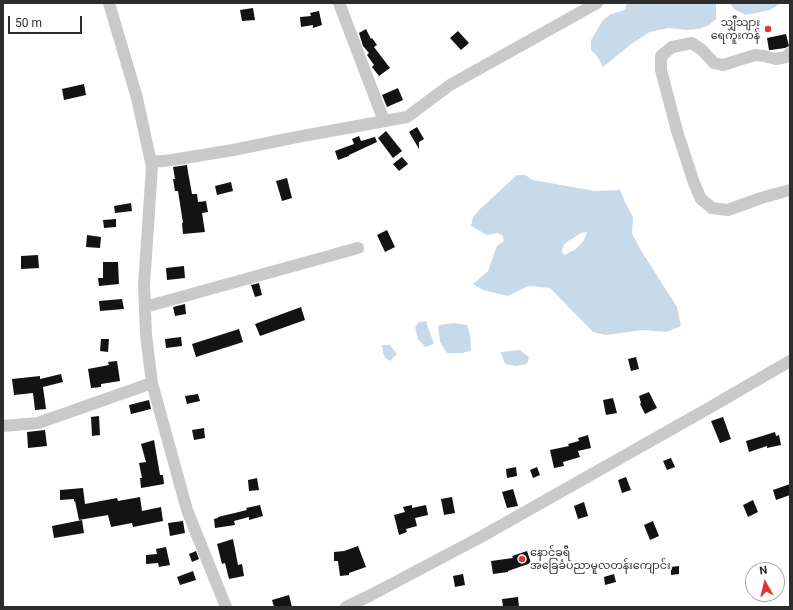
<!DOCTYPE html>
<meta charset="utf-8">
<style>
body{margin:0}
#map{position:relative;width:793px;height:610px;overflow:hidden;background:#fff;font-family:Roboto,sans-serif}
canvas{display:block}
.frame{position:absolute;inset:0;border:4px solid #2c2c2c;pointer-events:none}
.north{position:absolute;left:745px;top:562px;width:40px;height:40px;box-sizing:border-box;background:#fff;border:1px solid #ababab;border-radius:50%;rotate:352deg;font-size:11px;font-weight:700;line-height:16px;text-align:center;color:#2c2c2c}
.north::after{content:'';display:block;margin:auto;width:14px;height:18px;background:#dd353a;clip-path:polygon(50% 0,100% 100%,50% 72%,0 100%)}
.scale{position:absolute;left:8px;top:16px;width:74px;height:18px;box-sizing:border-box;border:2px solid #2c2c2c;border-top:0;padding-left:5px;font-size:12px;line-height:14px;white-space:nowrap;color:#2c2c2c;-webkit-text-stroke:3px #fff;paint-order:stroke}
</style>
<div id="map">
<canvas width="793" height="610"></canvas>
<div class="frame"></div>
<div class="north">N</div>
<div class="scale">50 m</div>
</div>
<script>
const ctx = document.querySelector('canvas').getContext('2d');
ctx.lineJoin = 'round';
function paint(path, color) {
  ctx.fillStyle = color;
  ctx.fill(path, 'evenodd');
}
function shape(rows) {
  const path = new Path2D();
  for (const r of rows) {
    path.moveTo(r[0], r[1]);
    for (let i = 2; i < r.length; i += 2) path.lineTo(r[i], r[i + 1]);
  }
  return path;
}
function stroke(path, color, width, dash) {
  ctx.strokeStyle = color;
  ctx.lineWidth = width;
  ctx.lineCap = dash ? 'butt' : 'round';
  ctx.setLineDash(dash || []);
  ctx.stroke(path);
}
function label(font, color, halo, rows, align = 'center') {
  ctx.font = font + ' Roboto,"Noto Sans Myanmar",sans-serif';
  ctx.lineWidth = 4;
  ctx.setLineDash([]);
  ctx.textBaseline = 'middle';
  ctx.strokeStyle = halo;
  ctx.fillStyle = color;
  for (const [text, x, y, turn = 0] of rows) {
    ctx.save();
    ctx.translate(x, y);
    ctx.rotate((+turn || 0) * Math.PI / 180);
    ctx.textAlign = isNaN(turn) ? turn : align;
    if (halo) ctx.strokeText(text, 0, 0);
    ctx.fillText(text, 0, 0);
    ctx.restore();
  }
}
const water = shape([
 [627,3,716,3,716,19,709,25,699,29,686,30,668,28,650,32,631,44,603,67,597,56,591,50,591,40,603,20,611,14,625,10],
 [730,3,781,3,770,10,746,15,734,9],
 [517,175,525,175,533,180,595,191,620,190,626,204,633,217,632,234,642,252,677,307,681,326,666,332,643,330,606,335,593,332,550,288,528,286,508,296,483,290,473,284,488,271,497,246,504,241,503,236,498,233,487,235,471,226,473,217,480,209],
 [587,232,584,240,576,249,564,255,562,252,564,244,581,233],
 [426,321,434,344,425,347,418,339,415,327,419,322],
 [454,323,467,325,470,335,471,351,462,353,447,353,440,342,438,326,444,324],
 [382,345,390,345,397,354,390,361,385,358,383,353],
 [520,350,529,357,527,364,516,366,505,364,501,352]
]);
const building = shape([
 [253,8,255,20,242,21,240,10],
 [319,11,322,25,313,28,313,25,301,27,300,17,311,16,310,13],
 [366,29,371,39,372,38,377,45,374,47,390,68,379,76,372,67,374,65,367,55,369,53,363,46,359,33],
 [458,31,469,43,461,50,450,38],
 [786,34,789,46,785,48,771,50,769,50,767,38],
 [84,84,86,95,64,100,62,89],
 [398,88,403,100,387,107,382,95],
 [417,127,424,139,419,142,419,149,409,132],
 [386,131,402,151,393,158,378,138],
 [359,136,361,141,375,137,377,142,349,155,349,156,338,160,335,151,354,144,352,139],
 [402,157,408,164,399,171,393,164],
 [187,165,188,172,192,194,197,194,198,202,206,201,208,212,202,213,205,232,183,234,182,223,183,223,178,191,175,191,173,179,175,179,173,167],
 [287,178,292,198,282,201,276,181],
 [231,182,233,191,217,195,215,186],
 [131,203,132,211,115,213,114,206],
 [116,219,116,227,104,228,103,220],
 [387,230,395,247,385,252,377,235],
 [87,235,101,237,100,248,86,247],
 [38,255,39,268,21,269,21,256],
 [103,262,118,262,119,284,99,286,98,278,103,278],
 [184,266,185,278,167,280,166,268],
 [259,283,262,295,255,297,251,285],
 [122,299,124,309,100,311,99,301],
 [185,304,186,314,175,316,173,307],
 [301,307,305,320,260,336,255,324],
 [239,329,243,342,196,357,192,344],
 [181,337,182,346,166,348,165,339],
 [101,339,109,339,108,352,100,351],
 [636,357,639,369,631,371,628,359],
 [117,361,120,381,101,384,101,387,91,388,88,369,109,365,108,362],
 [61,374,63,382,43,387,46,409,35,410,33,393,14,395,12,379,40,376,40,379],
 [649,392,657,408,645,414,640,404,641,403,639,396],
 [198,394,200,401,187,404,185,396],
 [613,398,617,413,606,415,603,400],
 [149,400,151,409,131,414,129,405],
 [99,416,100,435,92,436,91,417],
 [723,417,731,439,720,443,711,421],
 [204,428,205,438,194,440,192,430],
 [45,430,47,446,28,448,27,432],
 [775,432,776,436,779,435,781,445,767,448,767,446,749,452,746,441],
 [588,435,591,448,578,451,580,457,563,462,564,466,554,468,550,450,569,446,568,444,579,441,578,438],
 [154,440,160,475,163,475,164,484,141,488,140,478,142,478,139,463,146,462,141,444],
 [671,458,675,467,667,470,663,461],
 [516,467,517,476,507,478,506,469],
 [537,467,540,475,533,478,530,470],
 [626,477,631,490,622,493,618,480],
 [257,478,259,490,249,491,248,480],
 [790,484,790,495,776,500,773,490],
 [83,488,85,504,117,498,118,501,140,497,142,511,161,507,163,521,133,527,132,523,111,527,108,515,79,520,75,501,74,502,74,499,60,500,60,490],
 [513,489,518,506,507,508,502,492],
 [452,497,455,513,444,515,441,499],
 [753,500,758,512,748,517,743,505],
 [584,502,588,516,578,519,574,506],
 [260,505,263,516,249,520,249,517,234,521,235,525,215,528,214,519,218,518,218,517,247,510,246,508],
 [412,505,412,508,426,505,428,515,415,518,417,526,406,529,407,532,399,535,394,515,405,512,403,507],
 [82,520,84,533,54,538,52,526],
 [183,521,185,533,170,536,168,523],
 [653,521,659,536,650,540,644,525],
 [233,539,238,565,242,564,244,576,229,579,225,563,222,564,217,544],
 [358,546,366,567,349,573,349,575,340,576,338,561,334,561,334,552,344,551],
 [166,547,170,565,159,567,158,563,146,564,146,555,157,554,156,549],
 [196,551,199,559,192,562,189,554],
 [527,551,531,563,508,571,508,572,493,574,491,561,513,558,512,556],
 [679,566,679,574,671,575,671,567],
 [193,571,196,580,180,585,177,577],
 [463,574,465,585,455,587,453,576],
 [614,574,616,582,605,585,604,577],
 [289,595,292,607,274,607,272,600],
 [518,597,519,607,503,607,502,599]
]);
const minor = shape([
 [109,3,137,98,152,167,144,285,146,335,152,383,187,510,226,607],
 [339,3,384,121],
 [790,53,786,57,776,59,764,56,755,55,723,65,714,63,702,50,692,43,672,47,661,56,661,70,677,131,694,183,701,199,712,208,728,210,761,198,790,190],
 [152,162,172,160,233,150,297,137,407,117,450,85,597,3],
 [145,307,358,248],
 [3,426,38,423,152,383],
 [346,607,371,595,479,538,709,408,790,361]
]);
const markers = [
 [768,29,4,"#dd353a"],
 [522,559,4,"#dd353a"]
];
const poiNames = [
 ["သျှီသျား",760,23],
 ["ရေကူးကန်",760,36],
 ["နောင်ခရီ",530,553,"left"],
 ["အခြေခံပညာမူလတန်းကျောင်း",530,566,"left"]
];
paint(water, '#c7dae9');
paint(building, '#131313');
stroke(minor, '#c9c9c9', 12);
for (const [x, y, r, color] of markers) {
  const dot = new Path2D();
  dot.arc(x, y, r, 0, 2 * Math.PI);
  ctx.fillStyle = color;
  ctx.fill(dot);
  stroke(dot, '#fff', 1.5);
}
label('11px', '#2c2c2c', '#fff', poiNames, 'right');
</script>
